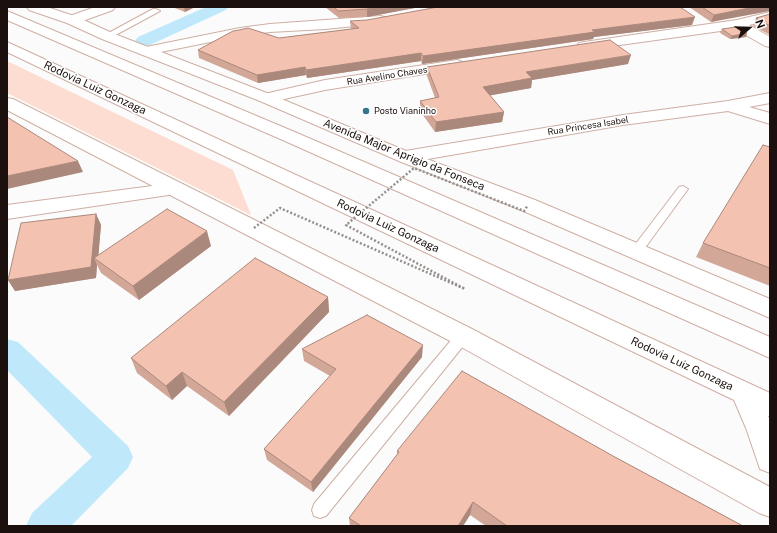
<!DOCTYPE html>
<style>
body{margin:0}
#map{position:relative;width:777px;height:533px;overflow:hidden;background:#fbfbfb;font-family:"Public Sans",sans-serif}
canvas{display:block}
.frame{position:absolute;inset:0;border:8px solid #1b100d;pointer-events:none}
.north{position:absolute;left:729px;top:8px;width:40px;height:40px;-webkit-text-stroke:3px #fff;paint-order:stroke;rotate:70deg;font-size:11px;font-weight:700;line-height:16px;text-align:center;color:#1b100d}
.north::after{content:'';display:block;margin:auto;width:14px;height:18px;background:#1b100d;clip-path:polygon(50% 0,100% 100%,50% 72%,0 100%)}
</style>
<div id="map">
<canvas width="777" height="533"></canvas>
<div class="frame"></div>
<div class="north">N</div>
</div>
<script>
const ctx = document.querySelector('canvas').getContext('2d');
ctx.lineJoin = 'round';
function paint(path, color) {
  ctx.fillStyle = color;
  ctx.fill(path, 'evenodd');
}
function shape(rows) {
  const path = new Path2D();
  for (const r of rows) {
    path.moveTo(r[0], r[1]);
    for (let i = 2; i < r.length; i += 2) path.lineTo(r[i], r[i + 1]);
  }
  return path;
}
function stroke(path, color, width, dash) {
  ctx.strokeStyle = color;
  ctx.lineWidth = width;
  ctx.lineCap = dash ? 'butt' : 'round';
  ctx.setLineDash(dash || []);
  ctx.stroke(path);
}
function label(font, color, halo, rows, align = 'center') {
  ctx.font = font + ' "Public Sans",sans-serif';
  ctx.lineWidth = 3;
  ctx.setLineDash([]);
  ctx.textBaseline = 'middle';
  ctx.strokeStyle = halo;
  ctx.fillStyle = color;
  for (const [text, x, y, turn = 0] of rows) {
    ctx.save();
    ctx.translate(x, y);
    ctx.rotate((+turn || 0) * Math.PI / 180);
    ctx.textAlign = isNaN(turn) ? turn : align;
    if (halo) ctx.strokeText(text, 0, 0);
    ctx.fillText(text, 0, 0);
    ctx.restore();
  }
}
const green = shape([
 [7,61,233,170,251,215,7,93]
]);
const canal = shape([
 [206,7,228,7,226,10,150,45,144,46,138,45,135,41,138,37,206,7],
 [7,339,18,342,128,446,133,457,128,468,71,526,26,526,32,513,92,457,7,370,7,339]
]);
const service = shape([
 [153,9,156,9,160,11,110,38,104,38,103,36,153,9],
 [683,186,688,189,639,256,631,256,629,253,631,250,679,187,683,186],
 [463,331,468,332,470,336,468,340,326,516,320,518,314,516,312,510,314,504,458,332,463,331]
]);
const minor = shape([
 [95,7,115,7,113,10,77,23,72,24,67,23,65,20,67,17,95,7],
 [770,12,770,20,749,25,770,37,770,47,765,46,735,29,584,50,579,49,577,46,579,43,584,42,737,20,770,12],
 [380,16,385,17,387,20,385,23,325,29,270,32,240,36,146,55,141,54,139,51,141,48,146,47,240,28,270,24,380,16],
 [457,60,462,62,465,65,462,68,325,90,266,103,260,101,258,98,260,95,325,80,457,60],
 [770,93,770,103,749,107,770,113,770,124,728,111,623,125,405,163,399,161,396,157,399,153,405,151,623,115,728,101,770,93]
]);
const tertiary = shape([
 [175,183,182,185,185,189,182,193,7,219,7,205,175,183]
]);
const primary = shape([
 [27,7,47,7,77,17,112,33,272,95,411,153,535,200,770,299,770,318,521,210,399,161,260,101,102,39,67,23,29,10,27,7],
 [7,98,13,99,472,329,770,487,770,517,759,513,454,343,7,110,7,98]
]);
const trunk = shape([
 [7,11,297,133,770,337,770,358,285,141,7,20,7,11],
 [7,42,770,393,770,416,768,416,770,420,770,473,760,469,746,428,734,400,7,52,7,42]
]);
const pathBridge = shape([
 [254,228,280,208,465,289,346,225,414,168,524,211,528,205]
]);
const wall = shape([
 [172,7,195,7,185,12],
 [325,7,420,7,367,17,339,18],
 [689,7,770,7,711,22],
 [770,14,770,35,753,26,756,18],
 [350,21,692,25,594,37,593,39,422,64,421,61,307,78,306,75,258,83,199,58,198,50,279,38,351,29],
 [722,29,747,33,746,37,730,39,720,33],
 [628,64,532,80,531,88,490,95,504,112,502,122,435,132,420,111,420,101,435,98,427,76,427,67],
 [770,147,770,286,696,257,703,243],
 [96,214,101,225,98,256,211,246,139,300,101,273,97,265,96,278,15,291,8,280],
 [328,297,329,312,229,416,187,386,172,400,137,373,131,358],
 [302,349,422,357,313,492,267,460,264,449,330,376,304,361],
 [397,451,613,456,743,526,486,526,470,515,463,526,350,526,349,518,397,455]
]);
const shadedWall = shape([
 [184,7,195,7,185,12],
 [377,7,420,7,367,17,367,9],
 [754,7,770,7,770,11,711,22,714,15],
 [695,17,692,25,594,37,593,39,422,64,423,56,592,30],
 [747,33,746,37,730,39,732,36],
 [421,53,421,61,307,78,306,70],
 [631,55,628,64,532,80,531,88,482,97,483,87,526,72],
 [305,67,306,75,258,83,257,75],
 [504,112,502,122,435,132,436,122],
 [78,161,83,172,7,189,7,176],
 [96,214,101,225,98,261,94,258,97,265,96,278,15,291,8,280],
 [207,231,211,246,139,300,133,286],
 [328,297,329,312,229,416,224,402],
 [423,345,422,357,313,492,311,482],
 [182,372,187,386,172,400,166,386],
 [473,502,470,515,463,526,458,526]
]);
const building = shape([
 [334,7,377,7,367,9,338,11,334,7],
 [438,7,680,7,695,17,592,30,595,32,423,56,421,53,306,70,305,67,257,75,198,50,233,31,239,30,248,28,279,38,359,28,350,21,367,20,438,7],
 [702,7,754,7,714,15,702,7],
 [770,14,770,26,756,18,770,14],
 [736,27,747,33,732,36,722,29,736,27],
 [610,40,631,55,526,72,532,78,483,87,504,112,436,122,420,101,439,97,427,67,610,40],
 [7,117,78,161,7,176,7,117],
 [763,145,770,147,770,268,703,243,763,145],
 [167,209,207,231,133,286,94,258,167,209],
 [96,214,91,267,8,280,21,223,96,214],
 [255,258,328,297,224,402,182,372,166,386,131,358,255,258],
 [367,315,423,345,311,482,264,449,336,369,302,349,367,315],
 [462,371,613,456,743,526,507,526,473,502,458,526,361,526,349,518,399,452,397,451,462,371]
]);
const markers = [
 [366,111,4,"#36748a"]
];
const farStreetnames = [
 ["Rua Avelino Chaves",387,76,-9],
 ["Rua Princesa Isabel",588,126,-9]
];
const farPoinames = [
 ["Posto Vianinho",374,111]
];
const streetNames = [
 ["Rodovia Luiz Gonzaga",95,88,25],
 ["Avenida Major Aprigio da Fonseca",404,155,22],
 ["Rodovia Luiz Gonzaga",388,226,25],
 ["Rodovia Luiz Gonzaga",682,364,25]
];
paint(green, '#fddcd1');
paint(canal, '#bfe9fa');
stroke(service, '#ceafa4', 2);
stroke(minor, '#ceafa4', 2);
stroke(tertiary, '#ceafa4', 2);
stroke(primary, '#ceafa4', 2);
stroke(trunk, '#ceafa4', 2);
paint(service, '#fff');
paint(minor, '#fff');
paint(tertiary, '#fff');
paint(primary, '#fff');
paint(trunk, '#fff');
stroke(pathBridge, '#95908e', 2.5, [2, 2]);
paint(wall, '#d2a798');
paint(shadedWall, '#ab887c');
paint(building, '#f4c2b1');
stroke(building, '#ab887c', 1);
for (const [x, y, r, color] of markers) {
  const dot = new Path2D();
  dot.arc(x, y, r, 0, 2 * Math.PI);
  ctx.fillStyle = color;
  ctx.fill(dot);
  stroke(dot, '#fff', 1.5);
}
label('9px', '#1b100d', '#fff', farStreetnames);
label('9px', '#1b100d', '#fff', farPoinames, 'left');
label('11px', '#1b100d', '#fff', streetNames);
</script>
